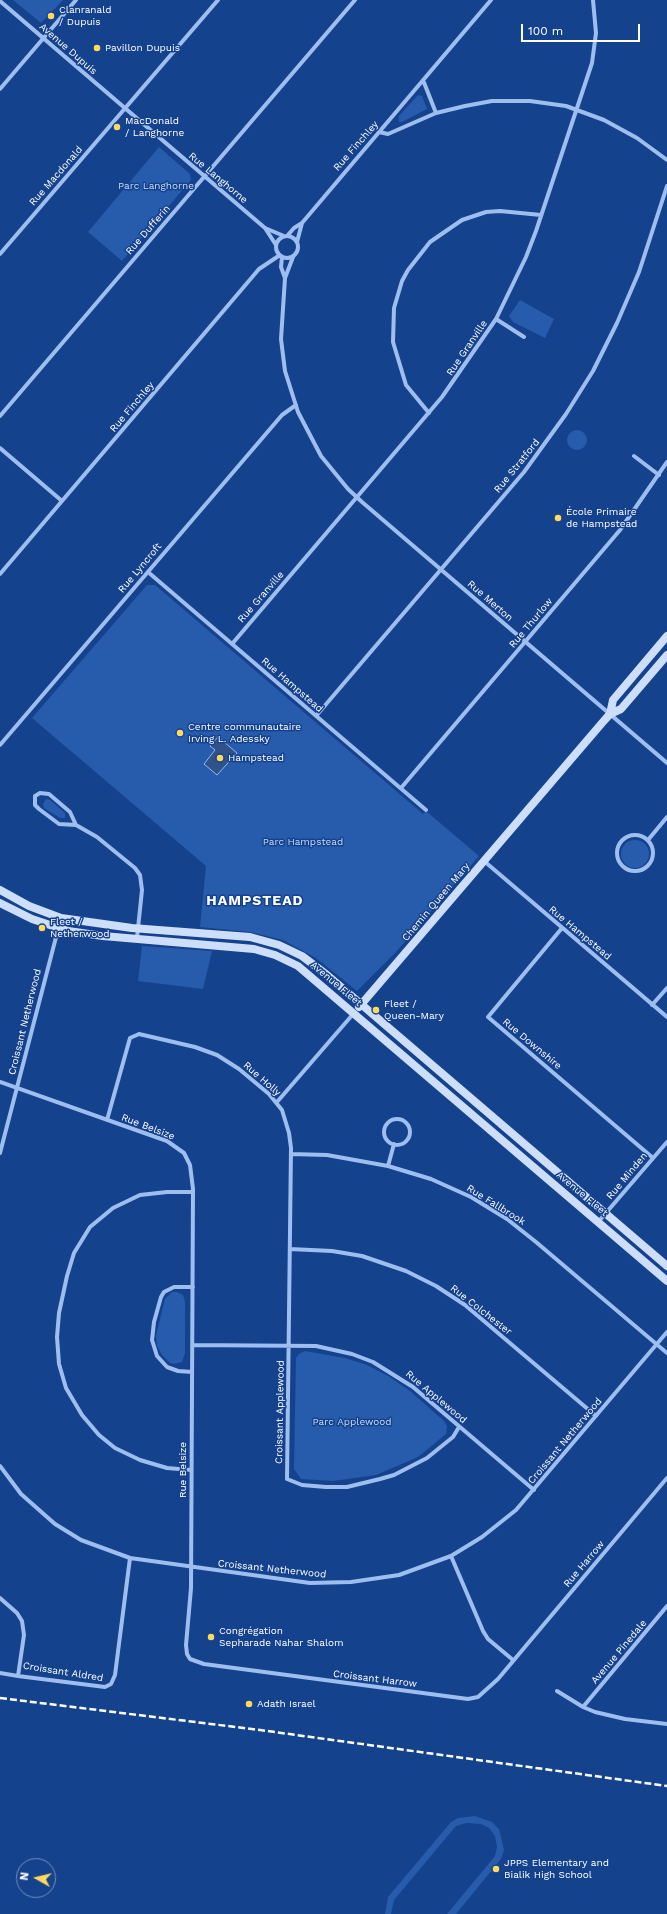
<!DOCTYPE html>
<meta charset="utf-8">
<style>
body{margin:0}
#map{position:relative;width:667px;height:1914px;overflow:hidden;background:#15428d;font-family:"Work Sans",sans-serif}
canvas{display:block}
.north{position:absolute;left:16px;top:1858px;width:40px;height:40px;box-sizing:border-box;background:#15428d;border:1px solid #738ebb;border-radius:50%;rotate:278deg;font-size:11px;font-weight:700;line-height:16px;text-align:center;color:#fff}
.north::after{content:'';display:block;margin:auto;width:14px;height:18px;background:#ffda5e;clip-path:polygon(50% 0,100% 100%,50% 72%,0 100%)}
.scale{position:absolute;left:521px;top:24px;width:119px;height:18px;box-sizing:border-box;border:2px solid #fff;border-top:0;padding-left:5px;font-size:12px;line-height:14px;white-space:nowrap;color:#fff;-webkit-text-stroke:3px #15428d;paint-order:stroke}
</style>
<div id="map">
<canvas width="667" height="1914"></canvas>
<div class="north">N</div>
<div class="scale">100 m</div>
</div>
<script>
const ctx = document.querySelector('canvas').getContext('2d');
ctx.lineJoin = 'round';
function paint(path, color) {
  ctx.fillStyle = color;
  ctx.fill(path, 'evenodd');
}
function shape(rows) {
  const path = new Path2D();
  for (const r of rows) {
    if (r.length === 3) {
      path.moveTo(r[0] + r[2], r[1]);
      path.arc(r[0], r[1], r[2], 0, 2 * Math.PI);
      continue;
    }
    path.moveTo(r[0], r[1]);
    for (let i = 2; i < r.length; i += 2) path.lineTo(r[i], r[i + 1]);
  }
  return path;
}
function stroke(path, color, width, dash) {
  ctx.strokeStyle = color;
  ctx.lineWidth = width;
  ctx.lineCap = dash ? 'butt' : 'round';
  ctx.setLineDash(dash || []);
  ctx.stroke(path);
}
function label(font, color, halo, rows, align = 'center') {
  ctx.font = font + ' "Work Sans",sans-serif';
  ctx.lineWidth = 3;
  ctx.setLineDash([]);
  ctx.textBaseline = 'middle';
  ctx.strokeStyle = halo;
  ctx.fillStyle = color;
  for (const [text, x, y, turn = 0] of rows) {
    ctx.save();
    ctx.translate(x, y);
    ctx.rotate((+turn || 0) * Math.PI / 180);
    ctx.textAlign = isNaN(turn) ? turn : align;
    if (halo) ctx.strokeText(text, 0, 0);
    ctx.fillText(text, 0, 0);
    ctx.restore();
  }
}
const green = shape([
 [13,0,63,0,41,23],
 [418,95,422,96,427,109,402,122,399,122,399,116],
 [159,147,190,174,191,180,122,261,88,232],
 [520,300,554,319,545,338,513,322,509,316],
 [577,440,10],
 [147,585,155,585,423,814,426,811,479,856,396,952,357,991,316,958,283,940,250,932,200,927,206,866,32,718],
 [46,799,50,800,65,813,65,818,60,818,44,808,43,804],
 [635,854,14],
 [142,946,212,951,203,989,138,981],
 [172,1292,177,1292,183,1295,185,1301,185,1353,182,1362,174,1364,170,1363,162,1355,157,1346,156,1335,165,1299],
 [305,1351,345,1358,367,1365,388,1376,410,1391,444,1421,447,1426,446,1434,418,1457,376,1475,333,1481,301,1479,294,1469,296,1358,299,1354],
 [475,1816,492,1822,499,1829,504,1850,501,1859,456,1914,447,1914,495,1856,497,1847,495,1836,489,1828,481,1824,466,1823,456,1826,394,1900,391,1914,385,1914,388,1897,451,1822,458,1818]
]);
const water = shape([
 [218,737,237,753,217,775,204,764,215,750,210,746,218,737]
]);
const street = shape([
 [0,1,265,228],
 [423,80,436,113],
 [0,89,76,0],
 [379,132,388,134,436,113,465,106,492,101,530,101,566,106,604,120,637,138,667,160],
 [302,223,491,0],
 [287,247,11],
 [287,236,294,228,302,223,297,242],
 [276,245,265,228,284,236],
 [0,254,218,0],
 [282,257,281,267,285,278,293,257],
 [285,278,281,339,285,371,298,412,321,456,348,489,362,502,667,763],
 [496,319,524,337],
 [429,413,406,385,393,342,394,308,402,281,408,270,430,242,462,220,486,212,500,211,541,215],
 [0,416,355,0],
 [0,448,62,501],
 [634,456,659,475],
 [148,572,426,810],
 [0,574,259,269,280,255],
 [232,644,442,397,496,319,526,257,536,231,592,63,596,33,593,0],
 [316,716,524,472,566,414,593,371,617,323,639,272,667,186],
 [0,745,282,415,296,405],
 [401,788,620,530,667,462],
 [76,825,70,812,49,794,40,793,35,796,35,805,39,809,59,824,76,825,97,837,135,868,140,875,142,890,137,938],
 [635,853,18],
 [648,840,667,817],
 [484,861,667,1017],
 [562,928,488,1017,653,1158],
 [652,1005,667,988],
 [0,1082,167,1141,184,1153,190,1165,193,1189,191,1588,186,1645,187,1654,190,1659,204,1664,468,1699,478,1697,498,1679,667,1478],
 [277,1102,354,1013],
 [397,1132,13],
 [107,1120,130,1038,139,1034,195,1047,217,1055,239,1069,269,1094,282,1110,289,1133,291,1148,287,1479,302,1485,326,1487,347,1487,380,1479,394,1475,427,1458,453,1437,459,1427],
 [0,1153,61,918],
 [291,1154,327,1155,388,1166,431,1179,471,1197,507,1219,536,1242,667,1353],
 [388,1166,394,1144],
 [599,1221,667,1142],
 [290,1249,332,1251,362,1256,406,1271,436,1286,465,1305,596,1416],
 [192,1345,316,1346,352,1354,373,1362,413,1387,534,1490],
 [192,1372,178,1371,167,1367,157,1356,152,1340,154,1322,161,1297,164,1292,174,1287,193,1287],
 [0,1466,21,1494,55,1524,81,1540,130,1558,310,1583,351,1582,399,1575,451,1556,482,1537,516,1510,667,1332],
 [191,1470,167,1468,140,1460,115,1448,99,1435,82,1415,66,1388,59,1364,57,1337,59,1313,67,1276,74,1253,90,1227,113,1208,140,1195,167,1192,193,1192],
 [451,1556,483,1631,488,1639,513,1660],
 [0,1598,17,1613,22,1621,24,1635,18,1676,105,1687,111,1684,115,1675,130,1558],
 [0,1673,18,1676],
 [557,1691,583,1707,595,1712,625,1719,667,1724],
 [583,1707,667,1606]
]);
const secondary = shape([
 [610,714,613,700,667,636],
 [0,890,29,906,61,918,132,928,250,937,279,945,302,956,327,975,667,1266],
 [0,903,32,919,68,931,103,936,254,949,275,955,298,966,667,1281],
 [359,1007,602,723,610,714,621,709,667,655]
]);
const rail = shape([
 [0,1698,260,1730,667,1786]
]);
const markers = [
 [51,16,4,"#ffda5e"],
 [97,48,4,"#ffda5e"],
 [117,127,4,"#ffda5e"],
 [558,518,4,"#ffda5e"],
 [180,733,4,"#ffda5e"],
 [220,758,4,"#ffda5e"],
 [42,928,4,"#ffda5e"],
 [376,1010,4,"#ffda5e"],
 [211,1637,4,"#ffda5e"],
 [249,1704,4,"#ffda5e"],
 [496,1869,4,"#ffda5e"]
];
const poiNames = [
 ["Clanranald",59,10],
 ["/ Dupuis",59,22],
 ["Pavillon Dupuis",105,48],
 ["MacDonald",125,121],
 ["/ Langhorne",125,133],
 ["École Primaire",566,512],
 ["de Hampstead",566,524],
 ["Centre communautaire",188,727],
 ["Irving L. Adessky",188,739],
 ["Hampstead",228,758],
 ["Fleet /",50,922],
 ["Netherwood",50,934],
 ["Fleet /",384,1004],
 ["Queen-Mary",384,1016],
 ["Congrégation",219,1631],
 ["Sepharade Nahar Shalom",219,1643],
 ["Adath Israel",257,1704],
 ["JPPS Elementary and",504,1863],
 ["Bialik High School",504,1875]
];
const streetNames = [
 ["Avenue Dupuis",68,49,41],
 ["Rue Finchley",356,146,-49],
 ["Rue Macdonald",56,176,-49],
 ["Rue Langhorne",218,178,40],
 ["Rue Dufferin",148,230,-49],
 ["Rue Granville",467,348,-56],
 ["Rue Finchley",132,407,-50],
 ["Rue Stratford",517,466,-51],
 ["Rue Lyncroft",140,568,-50],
 ["Rue Granville",261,597,-49],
 ["Rue Merton",490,601,41],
 ["Rue Thurlow",531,623,-50],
 ["Rue Hampstead",292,685,41],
 ["Chemin Queen Mary",436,902,-50],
 ["Rue Hampstead",580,933,40],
 ["Avenue Fleet",336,984,40],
 ["Croissant Netherwood",25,1022,-76],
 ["Rue Downshire",532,1044,40],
 ["Rue Holly",262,1079,41],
 ["Rue Belsize",148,1127,21],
 ["Rue Minden",627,1176,-50],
 ["Avenue Fleet",582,1194,40],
 ["Rue Fallbrook",496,1205,32],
 ["Rue Colchester",481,1310,38],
 ["Rue Applewood",436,1397,40],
 ["Croissant Applewood",280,1412,-89],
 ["Croissant Netherwood",565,1441,-50],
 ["Rue Belsize",183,1470,-90],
 ["Rue Harrow",584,1564,-50],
 ["Croissant Netherwood",272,1569,6],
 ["Avenue Pinedale",619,1652,-50],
 ["Croissant Aldred",63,1672,9],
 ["Croissant Harrow",375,1679,7]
];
const parkNames = [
 ["Parc Langhorne",156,186],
 ["Parc Hampstead",303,842],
 ["Parc Applewood",352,1422]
];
const districtNames = [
 ["HAMPSTEAD",255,901]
];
paint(green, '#275bac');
paint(water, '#305189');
stroke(water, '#91b8f3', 1);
stroke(street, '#9fbef0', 4);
stroke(secondary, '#cddefb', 8);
stroke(rail, '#fff', 2.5, [7, 3]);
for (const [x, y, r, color] of markers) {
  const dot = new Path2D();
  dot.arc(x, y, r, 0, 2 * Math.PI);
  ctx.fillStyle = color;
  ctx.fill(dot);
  stroke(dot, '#15428d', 1.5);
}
label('10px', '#fff', '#15428d', poiNames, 'left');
label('10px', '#fff', '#15428d', streetNames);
label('10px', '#c5dbfb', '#15428d', parkNames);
ctx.letterSpacing = '1px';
label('bold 14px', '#fff', '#15428d', districtNames);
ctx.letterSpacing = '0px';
</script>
